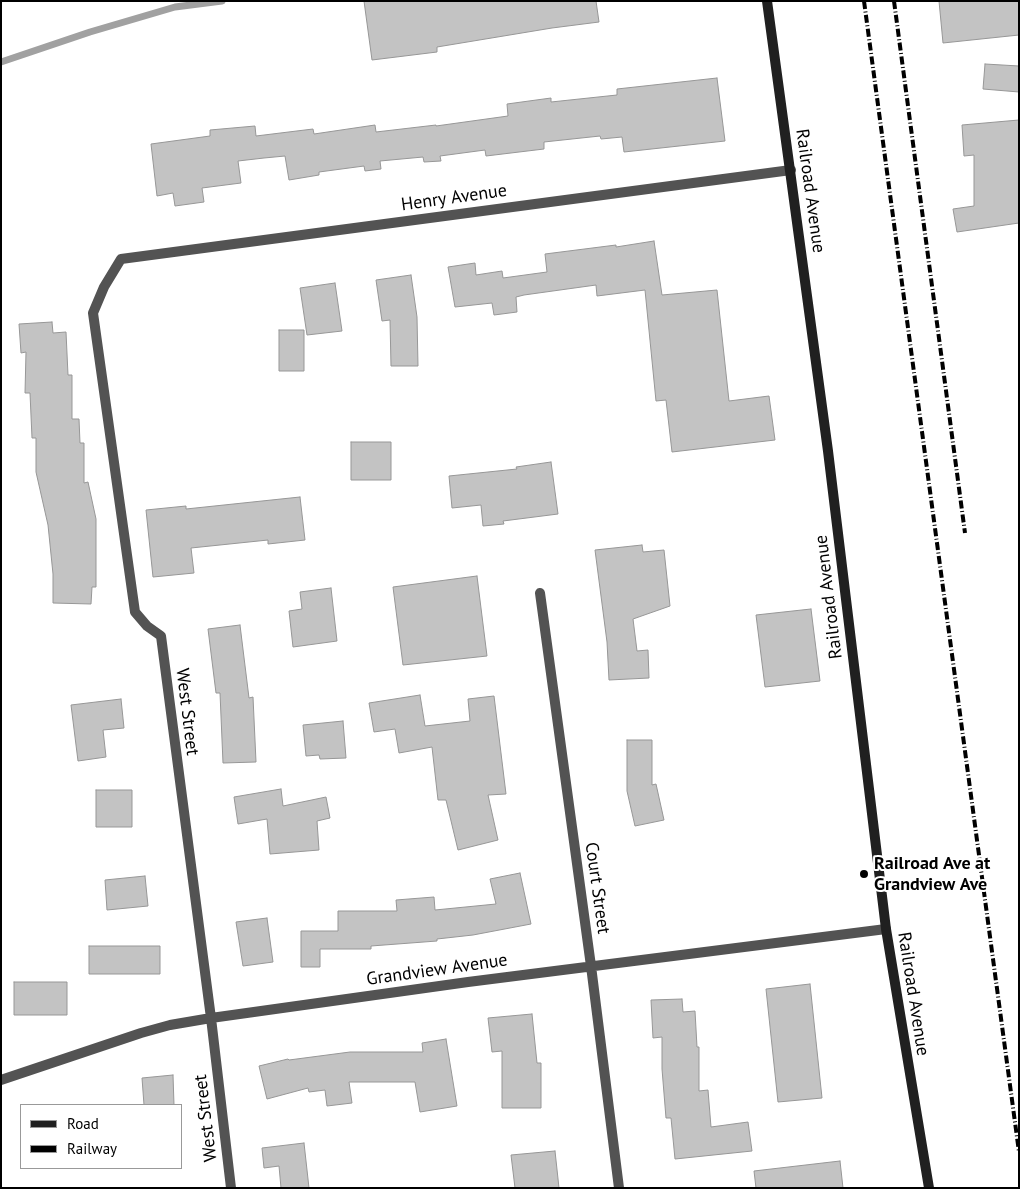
<!DOCTYPE html>
<style>
body{margin:0}
#map{position:relative;width:1020px;height:1189px;overflow:hidden;background:#fff;font-family:"PT Sans",sans-serif}
canvas{display:block}
.frame{position:absolute;inset:0;border:2px solid #000;pointer-events:none}
.legend{position:absolute;left:20px;top:1104px;width:162px;height:65px;box-sizing:border-box;background:#fff;border:1px solid #999;margin:0;padding:6px 9px;list-style:none;font-size:15px;color:#000}
.legend li{display:flex;align-items:center;gap:10px;height:25px}
.legend b{width:25px;border:1px solid #999}
</style>
<div id="map">
<canvas width="1020" height="1189"></canvas>
<div class="frame"></div>
<ul class="legend">
<li><b style="height:6px;background:#202020"></b>Road</li>
<li><b style="height:6px;background:#000"></b>Railway</li>
</ul>
</div>
<script>
const ctx = document.querySelector('canvas').getContext('2d');
ctx.lineJoin = 'round';
function shape(rows) {
  const path = new Path2D();
  for (const r of rows) {
    path.moveTo(r[0], r[1]);
    for (let i = 2; i < r.length; i += 2) path.lineTo(r[i], r[i + 1]);
  }
  return path;
}
function stroke(path, color, width, dash) {
  ctx.strokeStyle = color;
  ctx.lineWidth = width;
  ctx.lineCap = dash ? 'butt' : 'round';
  ctx.setLineDash(dash || []);
  ctx.stroke(path);
}
function paint(path, color) {
  ctx.fillStyle = color;
  ctx.fill(path, 'evenodd');
}
function label(font, color, halo, rows, align = 'center') {
  ctx.font = font + ' "PT Sans",sans-serif';
  ctx.lineWidth = 4;
  ctx.setLineDash([]);
  ctx.textBaseline = 'middle';
  ctx.strokeStyle = halo;
  ctx.fillStyle = color;
  for (const [text, x, y, turn = 0] of rows) {
    ctx.save();
    ctx.translate(x, y);
    ctx.rotate((+turn || 0) * Math.PI / 180);
    ctx.textAlign = isNaN(turn) ? turn : align;
    if (halo) ctx.strokeText(text, 0, 0);
    ctx.fillText(text, 0, 0);
    ctx.restore();
  }
}
const stream = shape([
 [1,62,90,32,175,7,222,1]
]);
const building = shape([
 [364,1,596,1,599,22,552,28,437,47,437,52,372,60,364,1],
 [939,1,1019,1,1019,35,943,43,939,1],
 [985,64,1019,66,1019,92,983,89,985,64],
 [717,78,725,141,624,152,622,137,601,139,600,136,544,142,544,149,486,156,485,150,440,156,441,161,424,162,423,157,380,161,381,169,365,171,364,166,319,172,319,175,289,180,285,156,264,158,238,161,241,183,202,188,204,202,175,206,173,193,157,196,151,144,210,136,210,130,255,126,256,136,313,129,314,134,375,125,376,132,436,125,436,126,508,116,507,104,551,98,551,102,617,95,617,89,717,78],
 [1019,120,1019,223,957,232,953,209,974,206,974,155,964,156,962,125,1019,120],
 [654,241,662,295,717,290,729,401,769,396,775,440,672,452,666,400,656,401,645,290,597,296,596,285,524,295,516,297,517,312,494,315,492,303,455,307,448,267,475,263,476,275,502,271,503,278,547,272,545,254,616,245,616,247,654,241],
 [411,275,417,317,418,366,391,366,390,320,382,321,376,280,411,275],
 [335,283,342,331,307,335,300,288,335,283],
 [52,322,53,333,66,332,68,375,72,375,72,419,79,419,80,443,84,443,84,483,88,482,96,519,96,587,92,587,91,604,53,603,53,574,48,525,36,472,36,438,32,438,30,393,25,393,26,352,21,353,19,324,52,322],
 [279,330,304,330,304,371,279,371,279,330],
 [351,442,391,442,391,480,351,480,351,442],
 [551,462,558,514,503,521,504,524,483,526,481,505,452,508,449,476,517,469,516,467,551,462],
 [300,497,305,540,268,544,268,540,191,548,194,573,153,577,146,510,186,506,186,509,300,497],
 [642,545,643,552,664,550,670,606,633,619,637,651,648,650,649,678,609,680,607,642,595,550,642,545],
 [477,576,487,656,403,665,393,587,477,576],
 [331,588,337,641,293,647,289,611,302,609,300,592,331,588],
 [811,609,820,681,765,687,756,615,811,609],
 [240,625,249,698,253,697,256,762,223,763,220,693,216,693,208,629,240,625],
 [420,695,425,726,470,721,468,699,494,696,506,794,488,795,498,840,458,850,446,800,438,800,432,747,399,753,395,729,374,732,369,703,420,695],
 [121,699,124,728,103,730,106,757,78,761,71,705,121,699],
 [343,721,346,758,320,759,319,755,306,756,303,725,343,721],
 [627,740,652,740,652,785,656,784,664,820,635,826,627,791,627,740],
 [281,789,283,806,326,797,330,818,317,821,319,850,270,854,267,819,238,824,234,797,281,789],
 [96,790,132,790,132,827,96,827,96,790],
 [520,873,531,924,473,935,437,939,437,941,371,946,371,949,320,949,320,967,301,967,301,931,338,931,338,911,397,911,396,900,434,897,435,910,496,904,490,879,520,873],
 [145,876,148,906,107,910,105,880,145,876],
 [267,918,273,962,243,966,236,922,267,918],
 [89,946,160,946,160,974,89,974,89,946],
 [14,982,67,982,67,1015,14,1015,14,982],
 [810,984,822,1098,778,1102,766,989,810,984],
 [682,999,683,1012,695,1011,697,1047,699,1047,699,1091,708,1090,711,1127,748,1122,752,1151,675,1159,671,1118,666,1118,662,1069,662,1037,653,1038,651,1000,682,999],
 [532,1014,537,1063,541,1063,541,1108,502,1108,502,1051,492,1052,488,1018,532,1014],
 [446,1039,457,1106,420,1112,415,1082,349,1082,352,1103,327,1106,325,1090,309,1092,308,1088,267,1099,259,1066,288,1059,289,1060,350,1052,423,1052,422,1043,446,1039],
 [173,1075,174,1105,144,1105,142,1078,173,1075],
 [304,1143,309,1188,281,1188,279,1166,264,1168,262,1148,304,1143],
 [555,1151,559,1188,515,1188,511,1155,555,1151],
 [840,1161,843,1188,756,1188,754,1171,840,1161]
]);
const street = shape([
 [540,593,591,966,619,1188],
 [1,1080,141,1033,170,1025,211,1018,468,982,886,929],
 [231,1188,211,1018,161,636,147,626,135,612,93,313,104,287,121,259,791,170]
]);
const secondary = shape([
 [767,1,828,451,886,929,929,1188]
]);
const rail = shape([
 [864,1,1019,1152],
 [894,1,965,533]
]);
const markers = [
 [864,874,5,"#000"]
];
const streetNames = [
 ["Railroad Avenue",810,191,82],
 ["Henry Avenue",454,198,-8],
 ["Railroad Avenue",829,597,-97],
 ["West Street",187,712,83],
 ["Court Street",597,888,82],
 ["Grandview Avenue",437,970,-8],
 ["Railroad Avenue",913,994,81],
 ["West Street",206,1118,-97]
];
const poiNames = [
 ["Railroad Ave at",874,864],
 ["Grandview Ave",874,885]
];
stroke(stream, '#a1a1a1', 7);
paint(building, '#c3c3c3');
stroke(building, '#979797', 1);
stroke(street, '#535353', 10);
stroke(secondary, '#202020', 10);
stroke(rail, '#000', 4, [8, 2.5, 1, 2.5]);
for (const [x, y, r, color] of markers) {
  const dot = new Path2D();
  dot.arc(x, y, r, 0, 2 * Math.PI);
  ctx.fillStyle = color;
  ctx.fill(dot);
  stroke(dot, '#fff', 2);
}
label('18px', '#000', '#fff', streetNames);
label('bold 18px', '#000', '#fff', poiNames, 'left');
</script>
